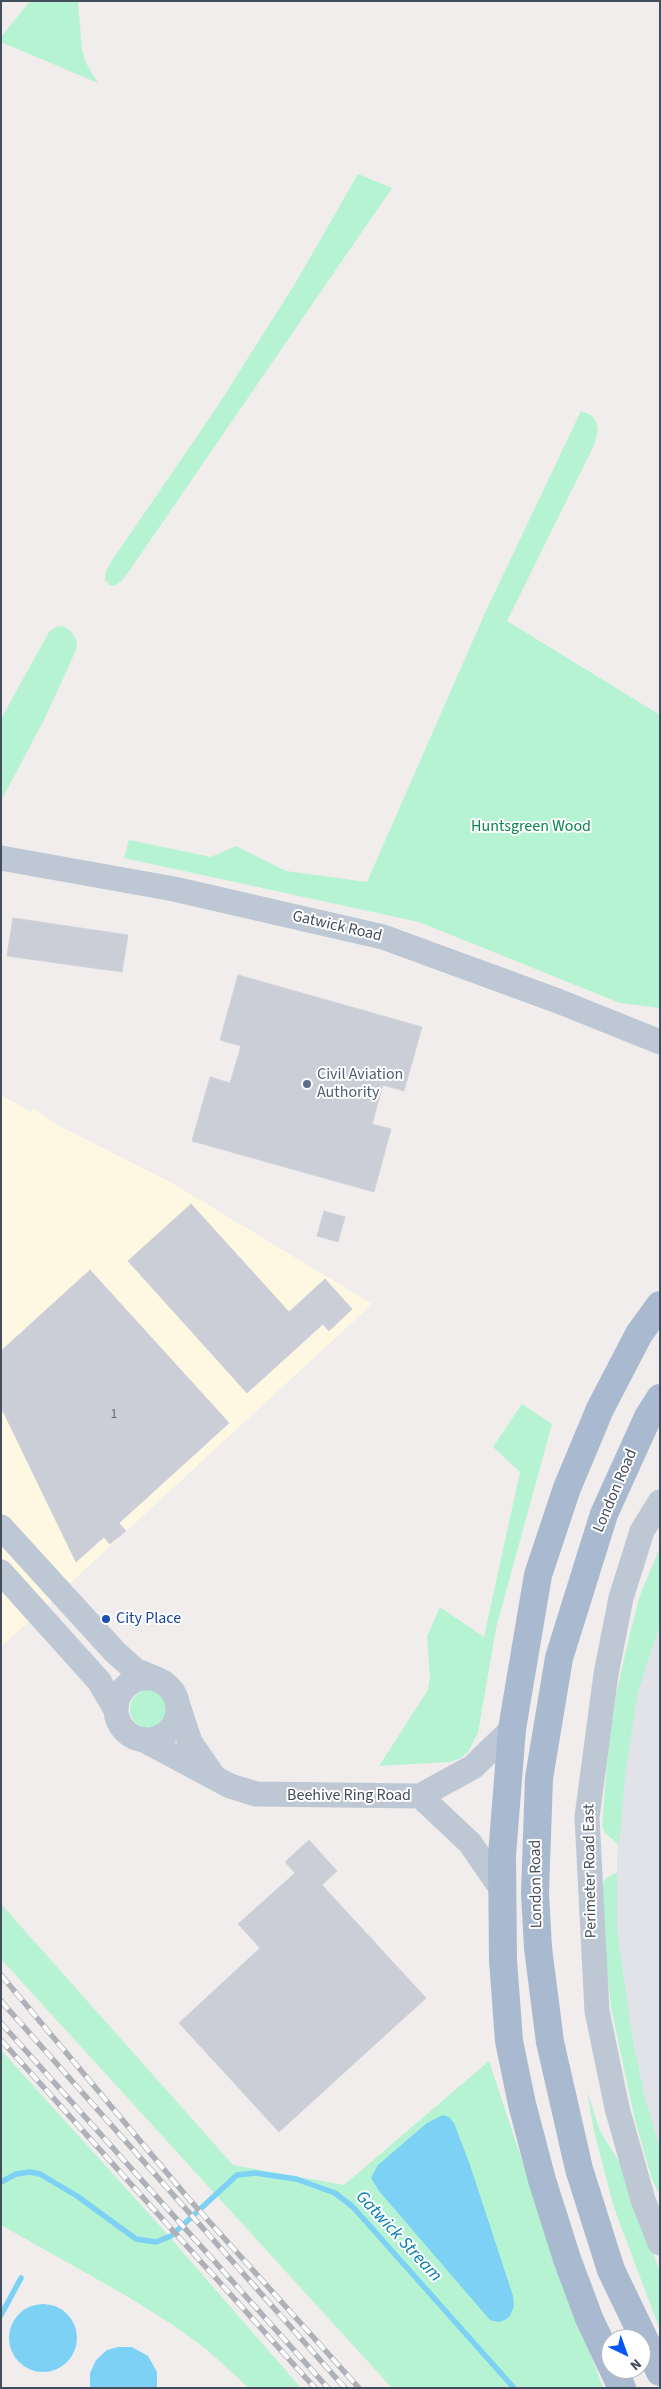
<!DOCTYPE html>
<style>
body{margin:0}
#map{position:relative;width:661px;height:2389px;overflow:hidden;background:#f0edec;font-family:"Source Sans 3",sans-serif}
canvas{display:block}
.frame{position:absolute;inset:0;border:2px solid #434e5c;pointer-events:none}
.north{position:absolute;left:601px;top:2329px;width:50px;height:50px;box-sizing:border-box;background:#fff;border:1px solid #b4b8be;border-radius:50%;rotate:138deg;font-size:14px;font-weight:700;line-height:20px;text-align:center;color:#434e5c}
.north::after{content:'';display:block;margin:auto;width:18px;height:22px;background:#0556f2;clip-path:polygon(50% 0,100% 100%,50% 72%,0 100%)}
</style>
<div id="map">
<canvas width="661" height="2389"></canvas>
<div class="frame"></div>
<div class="north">N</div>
</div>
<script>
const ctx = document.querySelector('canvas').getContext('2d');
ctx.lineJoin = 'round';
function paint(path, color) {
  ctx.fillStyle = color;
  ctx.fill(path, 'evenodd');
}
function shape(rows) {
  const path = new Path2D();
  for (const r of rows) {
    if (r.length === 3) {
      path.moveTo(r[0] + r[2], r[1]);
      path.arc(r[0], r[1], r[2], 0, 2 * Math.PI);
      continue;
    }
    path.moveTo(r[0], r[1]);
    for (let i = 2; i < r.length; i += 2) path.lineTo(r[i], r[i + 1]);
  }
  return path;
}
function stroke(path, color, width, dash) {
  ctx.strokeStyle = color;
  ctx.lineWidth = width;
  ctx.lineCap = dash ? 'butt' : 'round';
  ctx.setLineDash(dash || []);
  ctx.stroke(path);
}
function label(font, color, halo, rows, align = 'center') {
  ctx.font = font + ' "Source Sans 3",sans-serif';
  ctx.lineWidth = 4;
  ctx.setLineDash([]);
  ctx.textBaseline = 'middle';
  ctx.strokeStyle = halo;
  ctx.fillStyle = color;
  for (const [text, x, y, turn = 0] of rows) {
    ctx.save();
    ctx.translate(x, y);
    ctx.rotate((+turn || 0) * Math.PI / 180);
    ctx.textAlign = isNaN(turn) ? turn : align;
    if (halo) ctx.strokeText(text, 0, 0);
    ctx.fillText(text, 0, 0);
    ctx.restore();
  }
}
const commercial = shape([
 [1,1095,31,1112,34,1109,61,1127,172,1183,372,1304,1,1647]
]);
const airport = shape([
 [660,1625,660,2149,644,2093,633,2040,617,1929,617,1859,626,1769,638,1693]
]);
const green = shape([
 [30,1,78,1,82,50,86,63,98,83,1,42,1,37],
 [358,174,392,188,125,577,120,582,114,586,110,585,105,580,106,571,111,562,217,407,296,282],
 [581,411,591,415,596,421,598,430,594,445,507,621,660,715,660,1008,620,1003,419,922,124,858,129,840,211,857,236,846,286,871,367,882,485,613],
 [57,626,65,627,72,633,77,641,76,650,45,718,1,801,1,719,49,632],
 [522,1404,552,1424,496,1628,478,1733,468,1752,461,1758,450,1762,379,1766,428,1690,430,1678,427,1636,440,1607,484,1637,520,1472,493,1447],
 [660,1547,660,1625,638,1693,626,1769,619,1845,605,1833,602,1826,608,1751,616,1695,628,1642,639,1598],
 [149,1709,19],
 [617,1873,617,1929,633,2040,644,2093,660,2149,660,2196,652,2179,635,2120,611,2007,605,1952,602,1885,606,1878],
 [1,1904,233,2165,344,2185,489,2061,540,2215,603,2388,392,2388,1,1959],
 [1,2050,160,2226,301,2388,249,2388,206,2349,173,2325,125,2295,1,2225],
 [587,2091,600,2131,622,2166,660,2272,660,2330,614,2208,594,2131]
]);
const water = shape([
 [443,2115,449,2117,454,2123,470,2165,513,2296,514,2306,510,2316,505,2320,498,2322,490,2320,379,2191,371,2178,378,2165,427,2123],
 [43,2338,34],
 [118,2347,132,2347,148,2356,157,2372,157,2388,90,2388,90,2373,96,2360,107,2350]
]);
const stream = shape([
 [1,2182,16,2174,30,2172,40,2174,77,2196,136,2239,156,2242,171,2236,237,2175,255,2173,296,2179,335,2193,353,2207,514,2388],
 [1,2315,21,2278]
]);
const building = shape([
 [13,918,128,935,122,972,7,956,13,918],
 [238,975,422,1027,404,1091,383,1085,372,1124,391,1129,374,1192,192,1141,210,1077,230,1083,241,1046,220,1040,238,975],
 [191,1204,289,1312,325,1279,352,1309,329,1331,323,1324,247,1393,128,1261,191,1204],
 [324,1211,345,1217,338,1242,317,1236,324,1211],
 [90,1270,229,1423,119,1523,126,1531,110,1544,104,1537,76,1562,1,1407,1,1351,90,1270],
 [309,1840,337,1871,322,1885,426,1998,279,2132,179,2023,260,1948,238,1924,295,1873,285,1862,309,1840]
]);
const minor = shape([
 [1,858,174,889,383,937,558,1001,660,1042],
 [660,1502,642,1531,621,1598,606,1674,587,1817,597,2011,617,2108,643,2200,660,2243],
 [1,1527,115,1652,135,1670,159,1680],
 [1,1572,99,1681,116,1710],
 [147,1709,31],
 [177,1703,190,1742,212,1774],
 [142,1739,230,1786,256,1794,420,1796,470,1843,501,1888],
 [420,1796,473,1767,512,1729]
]);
const major = shape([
 [660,1398,648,1417,604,1514,559,1658,539,1778,535,1893,538,1948,550,2042,579,2169,611,2270,660,2372],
 [611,2365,589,2318,567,2259,542,2180,522,2104,509,2041,503,1960,502,1855,512,1729,538,1575,567,1488,600,1409,639,1334,660,1305],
 [613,2369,622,2388]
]);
const rail = shape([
 [1,1975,188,2198,359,2388],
 [1,2001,345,2388],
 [1,2023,328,2388],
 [1,2040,315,2388]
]);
const markers = [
 [307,1084,5,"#5c6f8a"],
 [106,1619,5,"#1a4fb4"]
];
const numberNames = [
 ["1",114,1415]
];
const parkNames = [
 ["Huntsgreen Wood",531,827]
];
const streetNames = [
 ["Gatwick Road",337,927,13],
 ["London Road",616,1491,-67],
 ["Beehive Ring Road",349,1796],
 ["Perimeter Road East",591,1871,-91],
 ["London Road",537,1884,-91]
];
const serviceNames = [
 ["Civil Aviation",317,1075],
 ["Authority",317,1093]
];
const transitNames = [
 ["City Place",116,1619]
];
const waterNames = [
 ["Gatwick Stream",398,2237,47]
];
paint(commercial, '#fef8e3');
paint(airport, '#e1e3e9');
paint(green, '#b5f3d3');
paint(water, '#7dd1f5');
stroke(stream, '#7dd1f5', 5.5);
paint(building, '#cbced6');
stroke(building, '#d0d2da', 1);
stroke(minor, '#bec8d4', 25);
stroke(major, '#a9b9d0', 28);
stroke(rail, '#aeb1b8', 5.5);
stroke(rail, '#fff', 4, [11]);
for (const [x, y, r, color] of markers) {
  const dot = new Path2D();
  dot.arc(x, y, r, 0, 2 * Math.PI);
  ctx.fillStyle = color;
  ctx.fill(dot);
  stroke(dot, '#fff', 2);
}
label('14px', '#656e7a', null, numberNames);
label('16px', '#0c8554', '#fff', parkNames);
label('16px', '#434e5c', '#fff', streetNames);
label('16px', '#4e5e75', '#fff', serviceNames, 'left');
label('16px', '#164399', '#fff', transitNames, 'left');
label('italic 18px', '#007cb3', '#fff', waterNames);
</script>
